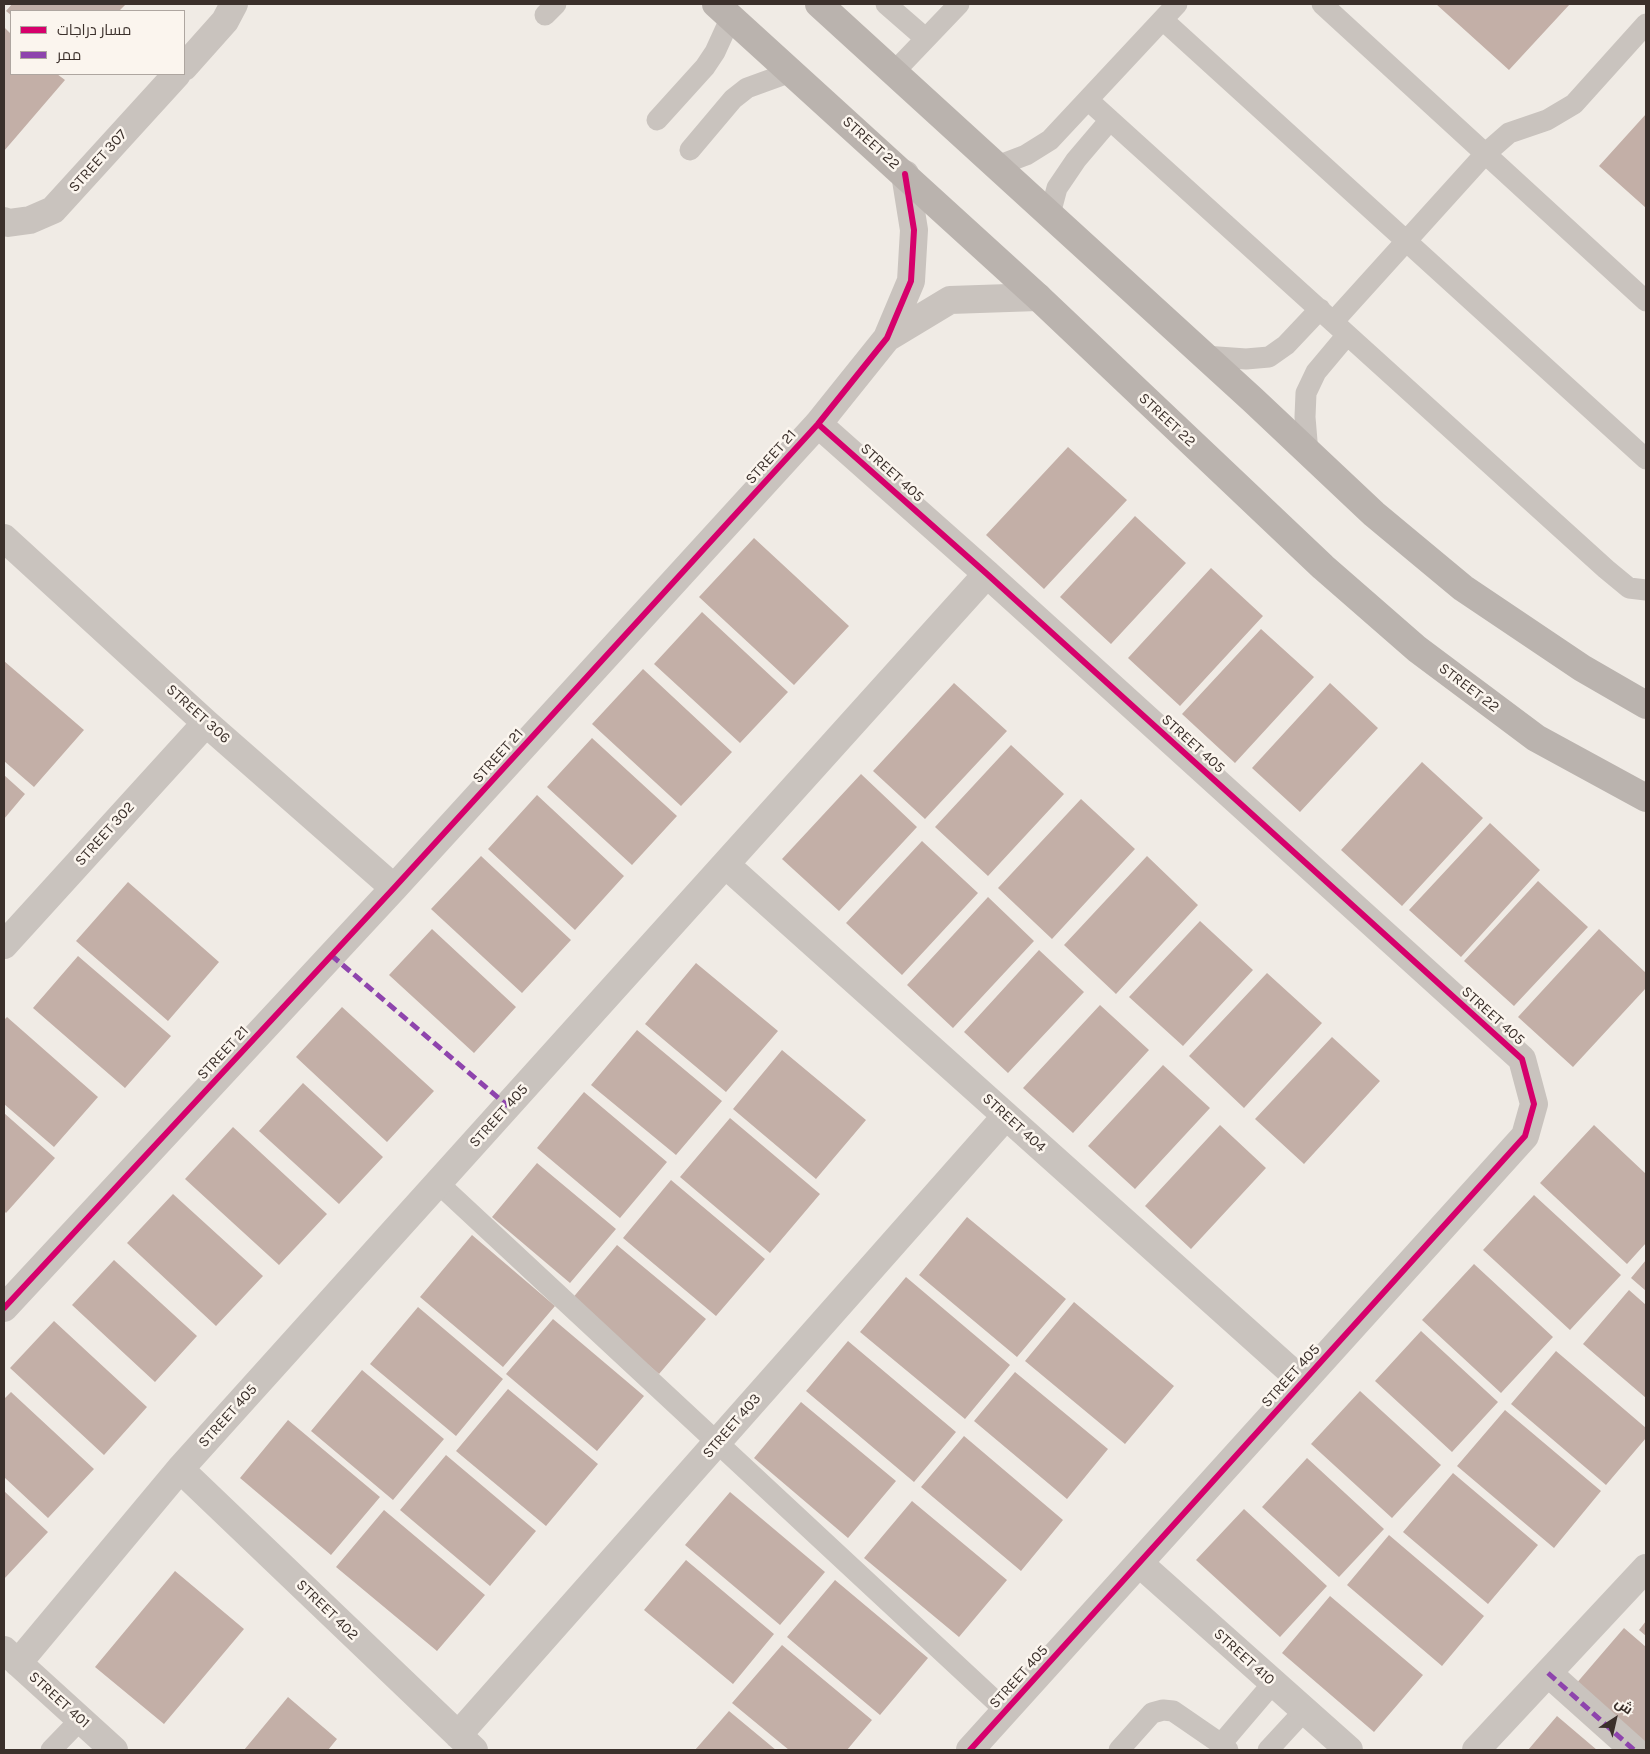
<!DOCTYPE html>
<meta charset="utf-8">
<style>
body{margin:0}
#map{position:relative;width:1650px;height:1754px;overflow:hidden;background:#f0ebe5;font-family:Karla,Cairo,sans-serif}
canvas{display:block}
.frame{position:absolute;inset:0;border:5px solid #3b302b;pointer-events:none}
.legend{position:absolute;left:10px;top:10px;width:175px;height:65px;box-sizing:border-box;background:#fbf5ee;border:1px solid #aea6a0;margin:0;padding:6px 9px;list-style:none;font-size:15px;color:#3b302b}
.legend li{display:flex;align-items:center;gap:10px;height:25px}
.legend b{width:25px;border:1px solid #aea6a0}
.north{position:absolute;left:1590px;top:1694px;width:50px;height:50px;-webkit-text-stroke:4px #fbf5ee;paint-order:stroke;rotate:35deg;font-size:14px;font-weight:700;line-height:20px;text-align:center;color:#3b302b}
.north::after{content:'';display:block;margin:auto;width:18px;height:22px;background:#3b302b;clip-path:polygon(50% 0,100% 100%,50% 72%,0 100%)}
</style>
<div id="map">
<canvas width="1650" height="1754"></canvas>
<div class="frame"></div>
<ul class="legend">
<li><b style="height:6px;background:#d6006c"></b>مسار دراجات</li>
<li><b style="height:6px;background:#8e44ad"></b>ممر</li>
</ul>
<div class="north">ش</div>
</div>
<script>
const ctx = document.querySelector('canvas').getContext('2d');
ctx.lineJoin = 'round';
function paint(path, color) {
  ctx.fillStyle = color;
  ctx.fill(path, 'evenodd');
}
function shape(rows) {
  const path = new Path2D();
  for (const r of rows) {
    path.moveTo(r[0], r[1]);
    for (let i = 2; i < r.length; i += 2) path.lineTo(r[i], r[i + 1]);
  }
  return path;
}
function stroke(path, color, width, dash) {
  ctx.strokeStyle = color;
  ctx.lineWidth = width;
  ctx.lineCap = dash ? 'butt' : 'round';
  ctx.setLineDash(dash || []);
  ctx.stroke(path);
}
function label(font, color, halo, rows, align = 'center') {
  ctx.font = font + ' Karla,sans-serif';
  ctx.lineWidth = 5;
  ctx.setLineDash([]);
  ctx.textBaseline = 'middle';
  ctx.strokeStyle = halo;
  ctx.fillStyle = color;
  for (const [text, x, y, turn = 0] of rows) {
    ctx.save();
    ctx.translate(x, y);
    ctx.rotate((+turn || 0) * Math.PI / 180);
    ctx.textAlign = isNaN(turn) ? turn : align;
    if (halo) ctx.strokeText(text, 0, 0);
    ctx.fillText(text, 0, 0);
    ctx.restore();
  }
}
const building = shape([
 [12,4,126,4,119,11,11,11,11,15,6,11],
 [1436,4,1570,4,1509,70],
 [4,27,11,34,11,74,57,74,65,80,4,151],
 [1646,114,1646,208,1599,166],
 [1068,447,1127,500,1044,589,986,535],
 [1135,516,1186,563,1111,644,1060,597],
 [754,538,849,626,794,685,699,597],
 [1211,568,1263,616,1180,706,1128,658],
 [702,612,788,692,740,743,654,664],
 [1261,629,1314,677,1235,763,1182,714],
 [4,661,84,730,34,787,4,761],
 [643,669,732,752,681,806,592,724],
 [954,683,1007,731,925,819,873,771],
 [1330,683,1378,728,1300,812,1252,768],
 [592,738,677,816,632,865,547,787],
 [1011,745,1064,794,988,876,935,827],
 [1422,762,1483,818,1402,906,1341,850],
 [861,774,917,827,839,911,782,859],
 [4,775,25,794,4,819],
 [537,795,624,876,575,930,488,849],
 [1081,799,1135,849,1052,939,998,888],
 [1490,823,1540,870,1461,957,1409,910],
 [922,841,978,893,902,975,846,923],
 [481,856,571,940,522,993,431,909],
 [1147,856,1198,905,1116,994,1064,945],
 [1538,881,1588,927,1514,1006,1464,961],
 [128,882,219,962,168,1021,76,941],
 [988,897,1034,941,953,1028,907,985],
 [1200,921,1253,970,1183,1046,1129,997],
 [432,929,516,1007,474,1053,389,975],
 [1599,929,1646,973,1646,988,1573,1067,1518,1017],
 [1039,950,1084,992,1008,1073,964,1032],
 [78,956,171,1036,125,1088,33,1008],
 [696,963,778,1031,726,1092,645,1024],
 [1267,973,1322,1023,1244,1108,1189,1056],
 [1100,1005,1149,1050,1073,1133,1023,1088],
 [342,1007,434,1091,387,1142,296,1057],
 [7,1017,98,1097,54,1147,4,1104,4,1020],
 [637,1030,722,1101,676,1155,591,1085],
 [1332,1037,1380,1081,1304,1164,1255,1119],
 [782,1050,866,1120,816,1179,733,1109],
 [1163,1065,1210,1108,1135,1189,1088,1146],
 [303,1083,383,1157,339,1204,259,1131],
 [584,1092,667,1162,620,1218,537,1148],
 [4,1113,55,1158,6,1213,4,1211],
 [730,1118,820,1194,770,1253,680,1177],
 [1220,1125,1266,1168,1191,1249,1145,1206],
 [1594,1125,1646,1174,1646,1243,1627,1264,1540,1183],
 [233,1127,327,1214,279,1265,185,1179],
 [537,1163,616,1229,570,1283,492,1217],
 [671,1180,765,1259,716,1316,623,1238],
 [173,1194,263,1276,216,1326,127,1243],
 [1534,1195,1621,1275,1570,1330,1483,1250],
 [967,1217,1066,1299,1017,1357,919,1275],
 [472,1235,555,1306,503,1367,420,1297],
 [617,1245,706,1319,659,1374,571,1300],
 [114,1260,197,1336,155,1382,72,1305],
 [1646,1260,1646,1291,1631,1278],
 [1474,1264,1553,1337,1501,1393,1422,1320],
 [906,1277,1010,1365,965,1419,860,1332],
 [1629,1290,1646,1305,1646,1398,1583,1344],
 [1074,1302,1174,1386,1125,1444,1025,1361],
 [418,1307,503,1379,456,1436,370,1364],
 [553,1319,644,1396,597,1451,506,1374],
 [54,1321,147,1407,104,1455,10,1368],
 [1421,1331,1498,1402,1452,1452,1375,1381],
 [848,1341,956,1432,914,1482,806,1391],
 [1556,1351,1646,1428,1646,1438,1606,1485,1511,1404],
 [362,1370,444,1439,393,1500,311,1431],
 [1015,1372,1108,1449,1067,1499,974,1421],
 [508,1389,598,1464,546,1526,456,1451],
 [1360,1391,1441,1465,1392,1518,1311,1444],
 [11,1392,94,1469,48,1518,4,1477,4,1399],
 [801,1402,896,1481,848,1538,754,1458],
 [1505,1410,1601,1491,1554,1548,1457,1466],
 [288,1420,380,1497,331,1555,240,1478],
 [964,1436,1063,1520,1021,1571,921,1487],
 [446,1455,536,1531,490,1586,400,1510],
 [1307,1458,1384,1529,1339,1577,1262,1507],
 [1453,1473,1538,1545,1488,1604,1403,1532],
 [4,1491,48,1532,4,1579],
 [730,1492,825,1572,780,1625,685,1545],
 [912,1501,1007,1580,959,1637,864,1558],
 [1244,1509,1327,1586,1280,1637,1196,1560],
 [384,1510,485,1595,437,1651,336,1567],
 [1389,1535,1484,1616,1442,1666,1347,1585],
 [686,1560,774,1634,733,1684,644,1610],
 [175,1571,244,1629,164,1724,95,1667],
 [835,1580,928,1658,880,1715,787,1637],
 [1330,1596,1423,1675,1374,1732,1282,1653],
 [1646,1621,1646,1636,1639,1630],
 [1624,1628,1646,1647,1646,1746,1575,1685],
 [782,1645,872,1720,847,1750,789,1750,732,1703],
 [288,1697,337,1739,328,1750,244,1750],
 [729,1711,776,1750,695,1750],
 [1557,1716,1597,1750,1528,1750]
]);
const lane = shape([
 [886,4,925,38],
 [1322,4,1646,301],
 [545,15,556,4],
 [1163,20,1646,459],
 [894,72,959,4],
 [1088,100,1606,569,1629,588,1646,590],
 [657,120,705,67,715,52,731,17],
 [690,150,733,99,747,88,791,72],
 [997,166,1026,155,1050,140,1177,4],
 [1050,214,1057,188,1076,160,1110,120],
 [1333,322,1485,154,1509,133,1547,120,1574,104,1646,24],
 [1204,356,1246,359,1269,357,1286,345,1320,309],
 [1308,453,1305,417,1306,393,1316,372,1347,335],
 [438,1183,1006,1711],
 [1221,1744,1273,1683],
 [51,1750,80,1720],
 [1119,1750,1152,1713,1163,1710,1173,1711,1221,1744,1228,1750],
 [1268,1750,1304,1711]
]);
const street = shape([
 [184,67,225,21,234,4],
 [4,221,8,223,30,220,53,210,177,74],
 [887,338,950,300,1038,297],
 [818,424,987,574,1522,1059,1534,1104,1525,1136,970,1750],
 [4,538,206,723,394,888],
 [726,865,1303,1382],
 [4,945,206,723],
 [4,1308,394,888,818,424,887,338,911,281,914,230,905,174],
 [180,1469,474,1750],
 [1139,1563,1349,1750],
 [4,1650,114,1750],
 [18,1663,180,1469,987,574],
 [1548,1673,1634,1750],
 [458,1735,1006,1116],
 [1476,1750,1646,1568]
]);
const secondary = shape([
 [716,4,1038,297,1323,567,1417,649,1536,738,1646,798],
 [819,4,1253,400,1374,514,1463,588,1582,668,1646,705]
]);
const quiet = shape([
 [331,955,508,1106],
 [1548,1673,1634,1750]
]);
const cycleway = shape([
 [818,424,987,574,1522,1059,1534,1104,1525,1136,970,1750],
 [4,1308,394,888,818,424,887,338,911,281,914,230,905,174]
]);
const streetNames = [
 ["STREET 22",871,143,42],
 ["STREET 307",98,161,-48],
 ["STREET 22",1167,420,43],
 ["STREET 21",771,457,-48],
 ["STREET 405",892,473,42],
 ["STREET 22",1469,688,37],
 ["STREET 306",198,714,42],
 ["STREET 405",1193,744,42],
 ["STREET 21",498,756,-48],
 ["STREET 302",105,834,-48],
 ["STREET 405",1493,1016,42],
 ["STREET 21",223,1053,-47],
 ["STREET 405",499,1116,-48],
 ["STREET 404",1014,1123,42],
 ["STREET 405",1291,1376,-48],
 ["STREET 405",228,1416,-48],
 ["STREET 403",732,1426,-49],
 ["STREET 402",327,1610,44],
 ["STREET 410",1244,1657,42],
 ["STREET 405",1019,1677,-48],
 ["STREET 401",59,1700,42]
];
paint(building, '#c3afa7');
stroke(lane, '#c9c3be', 21);
stroke(street, '#c9c3be', 28);
stroke(secondary, '#bab3ae', 28);
stroke(quiet, '#8e44ad', 5, [10, 5]);
stroke(cycleway, '#d6006c', 6);
label('15px', '#3b302b', '#fbf5ee', streetNames);
</script>
